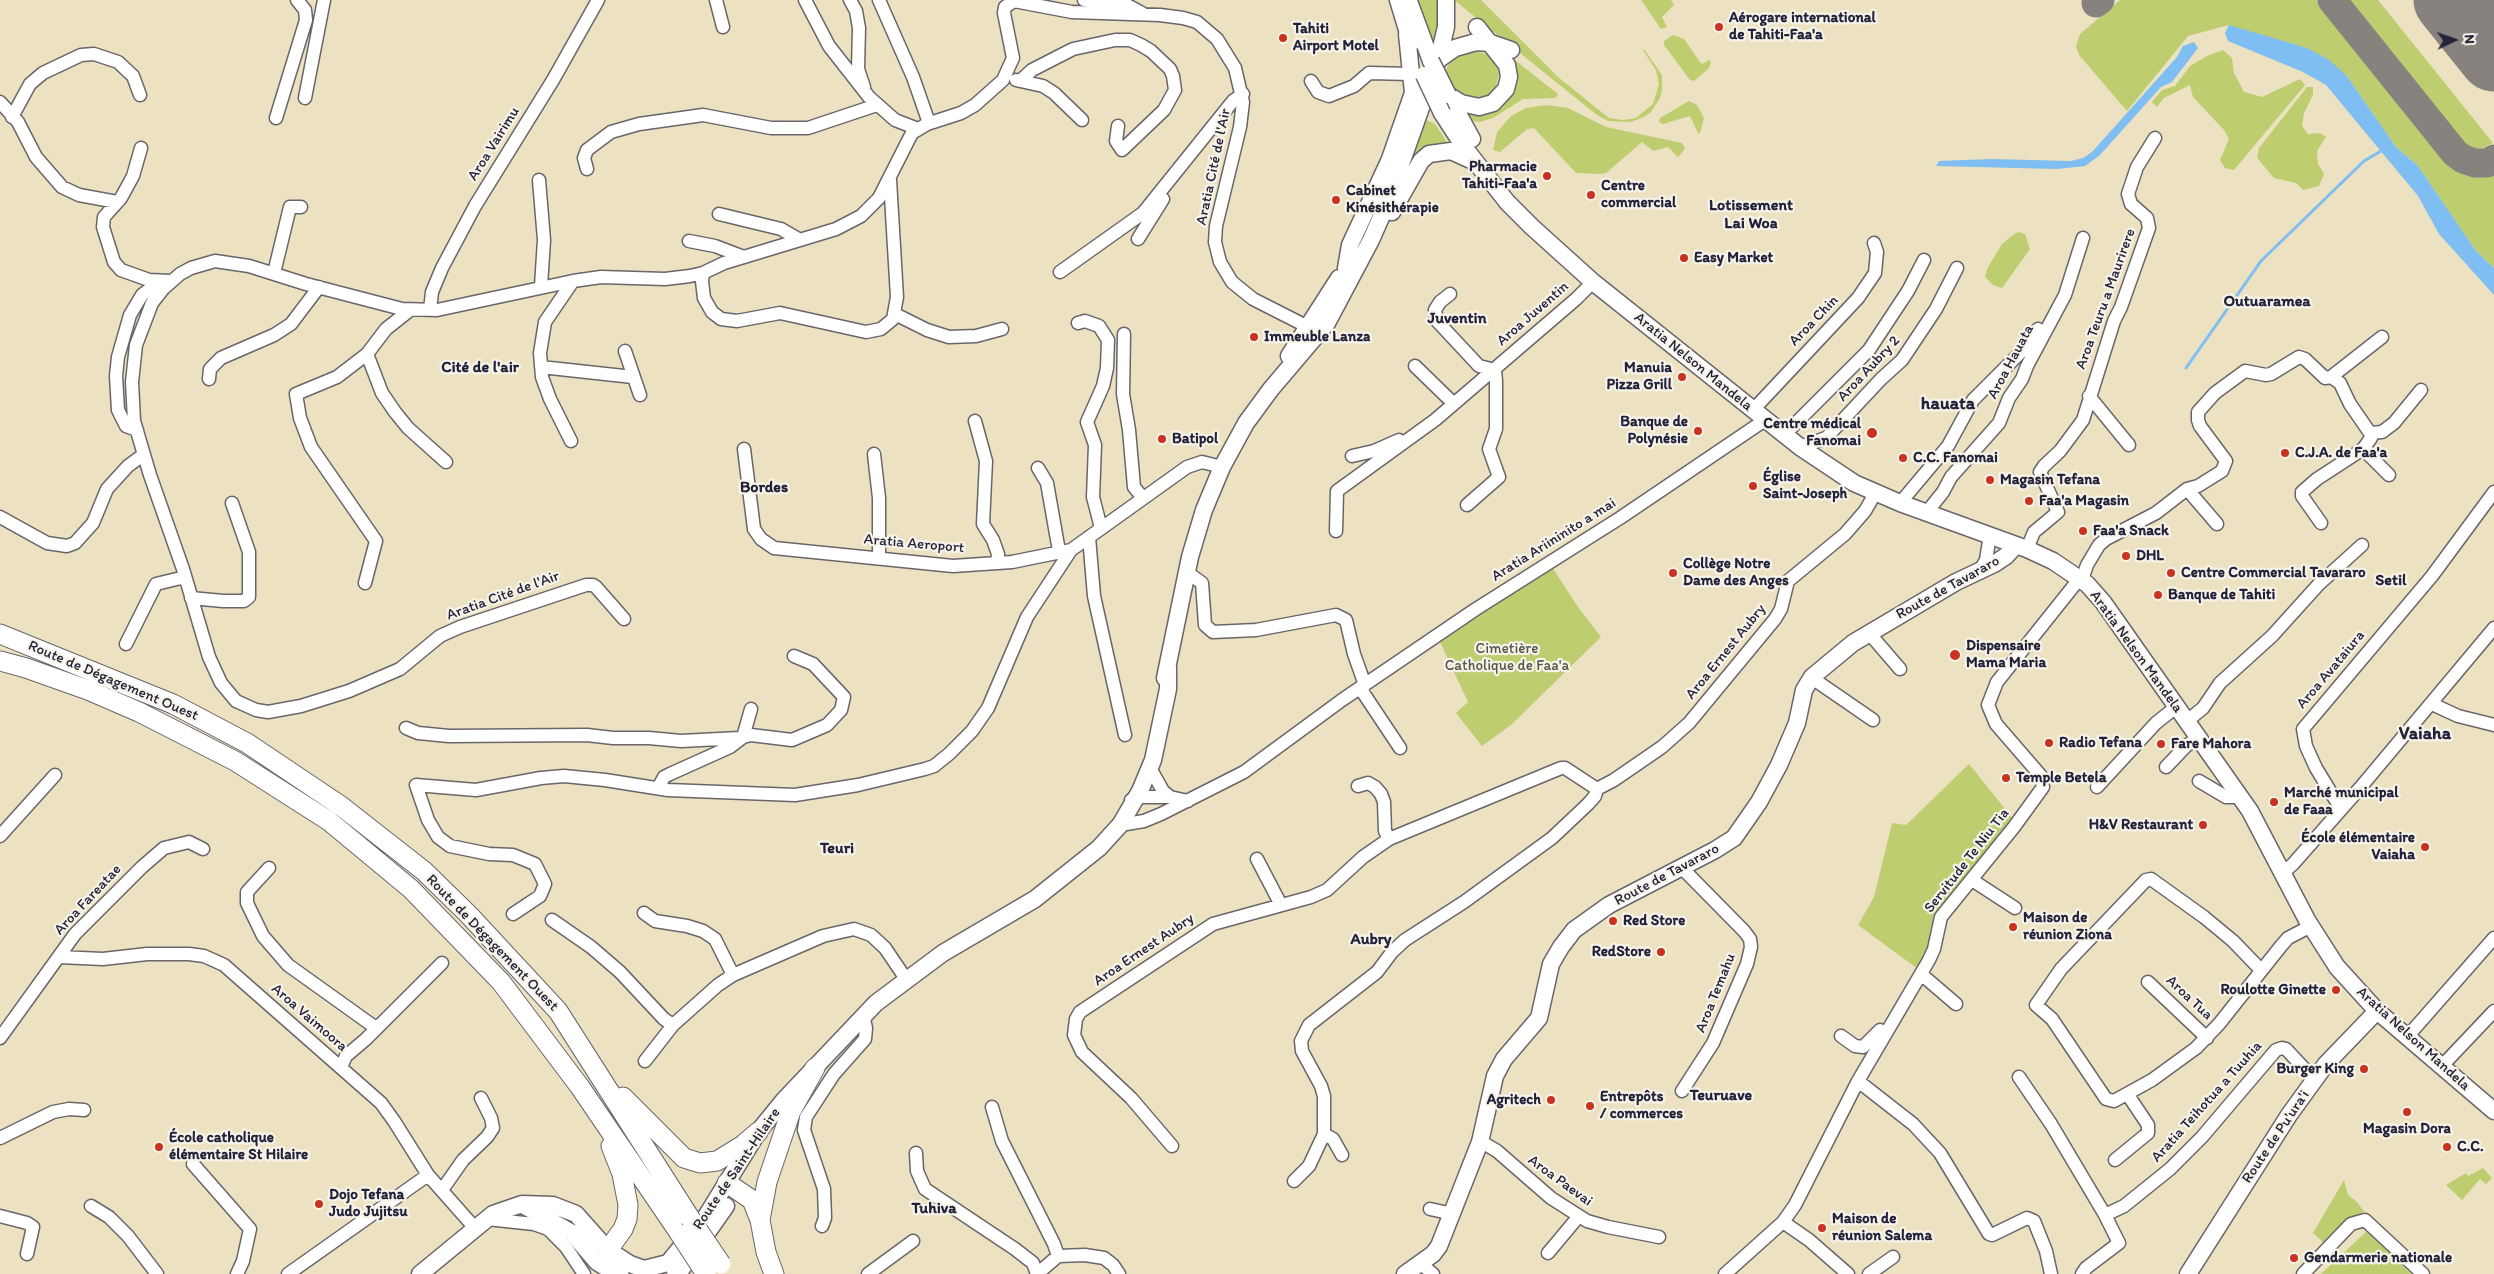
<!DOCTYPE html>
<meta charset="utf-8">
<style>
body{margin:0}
#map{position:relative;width:2494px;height:1274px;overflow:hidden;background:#ece2c2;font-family:Itim,sans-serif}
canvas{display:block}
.north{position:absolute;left:2429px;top:15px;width:50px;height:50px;-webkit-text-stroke:4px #f7f3e8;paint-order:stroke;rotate:87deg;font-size:14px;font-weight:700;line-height:20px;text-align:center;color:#22223b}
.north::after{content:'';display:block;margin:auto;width:18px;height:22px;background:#22223b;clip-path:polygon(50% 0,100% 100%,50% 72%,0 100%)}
</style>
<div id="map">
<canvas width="2494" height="1274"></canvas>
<div class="north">N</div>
</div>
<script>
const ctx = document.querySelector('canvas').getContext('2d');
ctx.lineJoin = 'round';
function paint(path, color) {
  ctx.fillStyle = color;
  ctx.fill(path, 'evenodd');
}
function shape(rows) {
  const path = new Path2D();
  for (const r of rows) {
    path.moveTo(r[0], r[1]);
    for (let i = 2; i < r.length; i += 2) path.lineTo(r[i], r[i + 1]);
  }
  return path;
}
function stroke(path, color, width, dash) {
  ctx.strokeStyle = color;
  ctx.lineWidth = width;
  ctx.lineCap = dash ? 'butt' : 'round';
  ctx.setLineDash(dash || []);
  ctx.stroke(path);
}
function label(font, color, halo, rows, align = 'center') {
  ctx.font = font + ' Itim,sans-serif';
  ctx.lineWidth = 4.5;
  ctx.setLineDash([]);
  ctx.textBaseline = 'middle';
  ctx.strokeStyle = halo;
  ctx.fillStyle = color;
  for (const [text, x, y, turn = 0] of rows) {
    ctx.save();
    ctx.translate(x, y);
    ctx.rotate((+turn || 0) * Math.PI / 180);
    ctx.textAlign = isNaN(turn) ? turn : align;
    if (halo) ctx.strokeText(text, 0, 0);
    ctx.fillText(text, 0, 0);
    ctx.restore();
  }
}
const green = shape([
 [1415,0,1437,0,1439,22,1434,39,1428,38],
 [1454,0,1481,0,1558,77,1609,118,1623,120,1636,118,1653,104,1659,84,1656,70,1643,50,1644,49,1662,75,1662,90,1660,98,1651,112,1644,117,1631,122,1608,121,1597,115],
 [1641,0,1671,0,1674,5,1662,17,1667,27,1661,29],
 [2120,0,2317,0,2438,152,2458,167,2473,172,2494,170,2494,268,2476,251,2418,166,2396,147,2346,75,2229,25,2188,36,2127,111,2079,55,2076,46,2080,34],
 [2347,0,2378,0,2493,143,2479,150,2466,146],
 [1673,35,1684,39,1700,62,1702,64,1709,60,1711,62,1709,68,1694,81,1690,80,1664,45,1664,41],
 [2223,50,2232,58,2234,73,2244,92,2262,97,2300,79,2305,85,2234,170,2225,168,2220,160,2229,139,2224,130,2193,97,2190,85,2164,98,2157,107,2152,102,2162,90,2175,86,2190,66,2207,56],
 [1474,51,1487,54,1497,66,1499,73,1495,91,1481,101,1456,95,1445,71,1453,58],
 [1507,54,1558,94,1556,98,1523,99,1493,118,1480,122,1458,119,1469,110,1495,105],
 [2307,87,2313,87,2313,95,2304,113,2302,126,2308,134,2320,133,2326,137,2317,151,2318,164,2324,174,2319,186,2303,190,2296,183,2274,178,2257,158,2259,148],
 [1689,101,1697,105,1704,118,1700,133,1698,133,1690,116,1663,124,1659,122,1660,118],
 [1547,105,1568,108,1606,127,1682,143,1685,149,1678,157,1668,147,1653,151,1642,142,1606,173,1601,174,1576,173,1534,128,1527,129,1500,152,1493,150,1497,132,1511,116,1526,108],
 [1424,119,1435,124,1449,145,1423,151,1412,157,1405,165],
 [2019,232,2025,234,2030,249,2002,288,1993,285,1985,277,1987,269,2002,244,2014,234],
 [1552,567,1578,607,1601,637,1511,725,1482,746,1456,713,1468,702,1440,642],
 [1969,764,2014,820,1934,920,1928,946,1918,969,1858,925,1874,897,1892,823,1906,825],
 [2483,1168,2492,1178,2486,1184,2480,1179,2462,1200,2446,1185,2466,1173,2468,1176],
 [2344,1180,2348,1195,2356,1201,2364,1211,2329,1248,2313,1233],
 [2367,1231,2411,1274,2321,1274]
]);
const water = shape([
 [2229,25,2307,48,2329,60,2346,75,2396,147,2418,166,2476,251,2494,268,2494,295,2439,234,2418,196,2326,85,2303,72,2228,41,2225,33],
 [2194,42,2198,48,2172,82,2161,87,2100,155,2085,166,2057,169,1936,166,1939,161,1991,159,2071,161,2083,158,2092,152,2177,57,2183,46]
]);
const stream = shape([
 [2186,368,2261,261,2364,161,2381,151]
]);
const taxiway = shape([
 [2332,0,2455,153,2463,159,2475,163,2487,163,2494,159],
 [2096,3,2100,0]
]);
const runway = shape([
 [2449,0,2494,56]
]);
const minor = shape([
 [716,0,723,27],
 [805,0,829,46,869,97,895,120,918,129],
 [850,0,856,11,859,28,858,69,864,87],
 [879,0,913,77,929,123],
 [1084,0,1127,5,1142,13],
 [1016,80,1043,86,1054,93,1082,120],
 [1020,81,1032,70,1073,49,1115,40,1130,40,1141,45,1151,51,1170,69,1173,76,1175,90,1164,110,1122,150,1116,141,1118,126],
 [1311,81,1318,92,1329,96,1354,86,1369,73,1411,74],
 [305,98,324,0],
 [0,102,18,122,36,157,62,187,79,195,117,202],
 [12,117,30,84,43,73,81,55,94,54,118,62,133,76,140,95],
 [276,118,306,20,305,10,297,0],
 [141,148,133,176,121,198,104,217,103,227,114,262,121,270,149,280,171,281],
 [587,169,584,158,587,150,611,132,639,124,703,115,771,128,808,128,877,105],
 [539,180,544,240,541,286],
 [719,214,781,229,800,240],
 [1138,239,1163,199],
 [689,241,715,246,744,257],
 [1060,272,1143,213,1233,101,1243,94],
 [274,273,290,207,301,207],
 [703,273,702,281,704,298,712,312,721,319,737,321,780,313,866,332,881,329,893,319,897,297,890,180],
 [1450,294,1440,302,1435,310,1437,321,1479,366,1495,370,1496,381,1496,429,1489,449,1499,477,1467,505],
 [430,310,432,292,442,268,475,206,553,80,598,0],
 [895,314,927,330,949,337,976,336,1002,329],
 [1078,323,1085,321,1099,326,1108,340,1107,368,1103,386,1087,422,1095,445,1093,497,1101,528],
 [1124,334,1123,394,1129,430,1134,487,1143,498],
 [625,351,640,395],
 [367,354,382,393,395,412,408,428,446,462],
 [1415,366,1450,400,1455,402],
 [541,367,633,377],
 [2331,377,2340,383,2350,404,2370,433,2382,432,2394,423,2421,390],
 [209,379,210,369,221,358,274,335,291,324,319,287],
 [2089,396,2129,445],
 [1753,410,1858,298,1875,273,1877,252,1874,243],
 [975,421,986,461,983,524,993,540,998,554,997,563],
 [137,430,126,426,118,410,116,376,118,357,130,315,142,295,155,285,163,283],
 [1784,435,1869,350,1908,291,1924,260],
 [571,441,550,399,542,377,540,353,545,322,573,281],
 [2366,446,2365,451,2389,475],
 [1800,447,1826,438,1881,379,1902,360,1936,309,1957,268],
 [744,449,754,529,761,539,774,548,953,566,1012,562,1071,550,1187,467,1202,462,1222,467],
 [874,454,879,498,879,557],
 [1352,456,1374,451,1399,440],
 [1038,468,1047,483,1059,551],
 [2187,489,2217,524],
 [1900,503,1948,446,1973,400,2029,344,2038,329],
 [1927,512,1943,492,1951,477,1999,423,2009,398,2022,379,2027,366,2065,295,2083,238],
 [0,517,47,543,67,546,75,543,93,523,107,489,128,466,143,455],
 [2321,523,2302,496,2302,492,2317,479,2363,449,2371,438,2370,433],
 [1336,531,1337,491,1435,420,1576,299,1593,282],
 [1089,537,1094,596,1125,735],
 [2027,549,2034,532,2058,512,2040,472,2044,466,2060,451,2083,420,2114,321,2121,307,2149,228,2147,218,2131,204,2128,194,2137,167,2155,138],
 [1979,572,1986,560,1990,535],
 [1188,573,1202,583,1205,625,1213,632,1256,630,1336,615,1346,620,1354,654,1365,685],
 [2082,580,2087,565,2099,545,2106,539,2156,513,2187,489,2198,486,2222,471,2226,461,2200,426,2198,420,2198,412,2215,393,2245,371,2266,375,2271,374,2299,357,2305,359,2325,378,2331,377,2382,337],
 [365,583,376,541,311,447,300,418,296,394,337,377,367,354,386,329,410,310],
 [191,598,223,601,244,601,249,597,249,552,232,503],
 [624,619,596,587,593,585,586,585,460,627,440,636,400,669,349,691,301,706,268,712,256,710,236,701,221,683,209,657,183,569,150,475,134,421,132,382,136,345,152,303,163,289,180,274,191,268,215,261,249,266,306,284,402,309,437,310,573,281,601,277,665,279,690,276,703,273,724,263,836,229,861,216,879,198,912,133,927,124,961,113,975,105,1003,80,1013,58,1004,13,1005,7,1014,1,1072,12,1160,15,1183,18,1197,22,1217,39,1235,68,1243,102,1240,127,1216,226,1215,242,1220,262,1232,282,1253,299,1314,330],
 [1869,633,1900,669],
 [126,644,156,584,185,577],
 [1812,678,1873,720],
 [1360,688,1400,748],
 [2432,704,2458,716,2494,725],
 [2187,721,2203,708,2220,683,2272,636,2319,584,2362,545],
 [406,728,418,733,449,736,587,735,613,738,649,738,681,741,739,738,751,735,792,740,827,725,841,710,844,697,813,664,794,656],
 [2166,767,2186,746,2198,738],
 [1150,768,1163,791,1170,797,1188,801],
 [2199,781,2226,797,2240,797],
 [1358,786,1368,783,1375,787,1381,794,1384,802,1385,831,1389,839],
 [2097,787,2156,723,2176,707],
 [658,788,664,777,670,774,730,747,743,737,751,709],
 [1131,800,1137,797,1170,797],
 [2341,809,2316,768,2306,746,2303,729,2432,576,2494,492],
 [1120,825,1144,821,1161,814,1244,772,1342,700,1476,609,1620,518,1765,420],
 [0,836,55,775],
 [1257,859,1281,905],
 [1681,867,1744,931,1750,939,1751,947,1747,964,1713,1043,1682,1091],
 [269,868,247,892,247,903,263,936,288,965,376,1028],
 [2283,873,2293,864,2360,788,2494,628],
 [1972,880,2015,908],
 [644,913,655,921,687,926,703,931,715,939,733,975],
 [513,914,540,896,545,884,535,864,513,855,489,854,450,846,438,837,428,820,416,785,476,790,541,778,564,776,605,780,668,790,795,795,858,785,925,769,934,766,949,754,972,731,988,708,1027,617,1071,550],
 [552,920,591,947,620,972,664,1019,673,1025],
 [59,957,103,959,147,954,189,954,204,956,224,965,381,1103,394,1121,428,1175,474,1227],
 [2260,969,2233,941,2204,917,2151,879,2146,880,2061,969,2036,1005,2052,1019,2106,1099,2114,1101,2152,1080,2196,1048,2219,1024,2281,946,2288,938,2311,926],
 [1921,974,1956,1004],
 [2148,982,2207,1038],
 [1841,1036,1855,1046,1863,1047,1880,1030],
 [2407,1037,2494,938],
 [0,1038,75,934,142,867,164,848,189,842,203,849],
 [645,1061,673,1025,718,985,733,975,823,936,854,929,871,935,885,948,906,979],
 [2442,1066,2494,1011],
 [341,1067,346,1056,366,1039,442,963],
 [2019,1077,2051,1124,2105,1215,2124,1206,2170,1169,2202,1137,2276,1050,2282,1048,2286,1049,2315,1080],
 [1858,1081,1913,1124,1940,1153,1989,1234,1992,1235,2027,1218,2034,1221,2046,1251,2051,1274],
 [992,1107,1002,1141,1054,1244,1058,1256],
 [1324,1134,1333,1139,1342,1155],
 [0,1138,53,1112,69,1109,84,1110],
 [1480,1141,1497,1151,1551,1198,1587,1221,1608,1227,1659,1237],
 [1172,1146,1131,1098,1082,1052,1074,1035,1076,1019,1080,1012,1213,924,1311,897,1327,890,1363,857,1389,839,1561,768,1565,768,1597,789,1614,780,1662,747,1689,723,1775,619,1781,609,1788,581,1845,534,1865,511,1876,492],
 [916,1153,917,1171,925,1189,1015,1249,1033,1263,1037,1274],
 [2115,1160,2148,1133,2148,1125,2128,1095],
 [193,1164,250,1229,243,1261,237,1274],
 [1294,1181,1309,1166,1324,1134,1324,1096,1321,1086,1302,1051,1301,1041,1309,1025,1377,972,1392,952,1405,940,1464,902,1552,838,1588,804,1595,796,1597,789],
 [442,1190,463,1160,487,1137,493,1128,491,1118,481,1098],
 [91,1206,109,1217,128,1236,157,1274],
 [1430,1209,1453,1214],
 [0,1216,27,1223,33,1227,27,1254],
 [487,1219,534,1224,548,1229,566,1247,584,1274],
 [1783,1222,1809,1240,1848,1274],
 [822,1226,825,1218,824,1189,804,1130,806,1117,834,1074,865,1039,866,1028,863,1015],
 [1548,1253,1579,1216],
 [1420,1263,1433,1274],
 [288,1274,428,1175],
 [868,1274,913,1241],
 [1037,1274,1058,1256,1085,1255,1104,1258,1113,1265,1119,1274],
 [1725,1274,1783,1222,1795,1205,1858,1081,1929,960,1934,949,1941,917,2014,827,2043,787,2041,776,1996,724,1988,705,1997,682,2080,578],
 [1869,1274,1893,1257],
 [2082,1274,2086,1268,2119,1243,2105,1215],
 [2303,1274,2351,1224,2365,1220,2423,1274]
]);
const major = shape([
 [1398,0,1411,43],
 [1410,4,1431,61],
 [1438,60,1455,48,1476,42,1491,43,1511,50],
 [1448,95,1461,103,1479,107,1493,103,1506,89,1509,77,1507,65,1477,27],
 [1448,95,1472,139],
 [1442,113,1464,147,1507,202,1532,227,1593,282,1800,447,1854,483,1900,503,2027,549,2053,561,2087,584,2103,602,2250,811,2307,920,2337,967,2377,1011,2494,1111],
 [1392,212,1421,161,1429,154,1451,151,1473,161],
 [1346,268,1350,245,1390,159,1413,93,1407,34],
 [1289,356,1339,278],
 [1165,678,1190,557,1204,510,1222,467,1246,423,1271,389,1327,323,1371,240,1386,206,1438,60,1446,27,1446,0],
 [523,1205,572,1233,597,1262,616,1274],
 [420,1274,493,1214,522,1204,553,1205,576,1214,608,1250,630,1264,644,1269,668,1263,705,1218,758,1132,784,1100,876,1003,943,953,1035,899,1099,848,1120,825,1140,791,1153,760,1168,689,1168,667],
 [678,1274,726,1206],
 [1405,1274,1433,1254,1439,1246,1480,1142,1495,1076,1504,1059,1539,1018,1551,964,1561,947,1574,930,1609,905,1715,850,1734,838,1759,802,1779,765,1797,723,1804,690,1812,677,1853,643,1956,582,1994,564,2006,556,2016,545],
 [2188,1274,2289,1115,2326,1064,2377,1011]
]);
const highway = shape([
 [0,634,173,704,247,743,341,806,424,871,469,915,558,1011,690,1218],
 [0,661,26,668,88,690,139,712,235,761,329,821,411,889,501,982,580,1087,680,1234],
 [623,1097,684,1158,700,1163,717,1161,743,1145,758,1132],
 [611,1146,622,1174,628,1205,627,1219,623,1229,608,1250,612,1265,619,1274],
 [727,1183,752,1200,760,1220],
 [675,1257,677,1274],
 [774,1274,766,1252,760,1220,767,1182,791,1111,815,1068]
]);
const majorBridge = shape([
 [1431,61,1448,95],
 [1424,75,1442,113]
]);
const highwayBridge = shape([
 [690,1218,721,1264],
 [680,1234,706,1274]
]);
const markers = [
 [1719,27,5,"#c8321e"],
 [1283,38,5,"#c8321e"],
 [1547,176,5,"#c8321e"],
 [1591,195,5,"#c8321e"],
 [1336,200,5,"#c8321e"],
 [1684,258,5,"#c8321e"],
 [1254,337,5,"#c8321e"],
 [1682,377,5,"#c8321e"],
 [1698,431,5,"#c8321e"],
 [1872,433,6,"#c8321e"],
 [1162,439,5,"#c8321e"],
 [2285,453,5,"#c8321e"],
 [1903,458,5,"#c8321e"],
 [1990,480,5,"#c8321e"],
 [1753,486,5,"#c8321e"],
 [2029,501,5,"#c8321e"],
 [2083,531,5,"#c8321e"],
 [2126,556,5,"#c8321e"],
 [1673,573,5,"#c8321e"],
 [2171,573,5,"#c8321e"],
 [2158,595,5,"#c8321e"],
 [1955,655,6,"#c8321e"],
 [2049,743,5,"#c8321e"],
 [2161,744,5,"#c8321e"],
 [2006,778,5,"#c8321e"],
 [2274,802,5,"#c8321e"],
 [2203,825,5,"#c8321e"],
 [2425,847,5,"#c8321e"],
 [1613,921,5,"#c8321e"],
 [2013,927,5,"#c8321e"],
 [1661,952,5,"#c8321e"],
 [2336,990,5,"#c8321e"],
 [2364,1069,5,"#c8321e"],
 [1551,1100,5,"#c8321e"],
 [1590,1106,5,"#c8321e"],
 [2407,1112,5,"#c8321e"],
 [159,1147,5,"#c8321e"],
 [2447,1147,5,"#c8321e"],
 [319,1204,5,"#c8321e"],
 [1822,1228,5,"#c8321e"],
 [2294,1258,5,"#c8321e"]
];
const poiNames = [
 ["Aérogare international",1729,18],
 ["de Tahiti-Faa'a",1729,35],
 ["Tahiti",1293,29],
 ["Airport Motel",1293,46],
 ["Pharmacie",1537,167,"right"],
 ["Tahiti-Faa'a",1537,184,"right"],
 ["Centre",1601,186],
 ["commercial",1601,203],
 ["Cabinet",1346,191],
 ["Kinésithérapie",1346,208],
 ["Easy Market",1694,258],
 ["Immeuble Lanza",1264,337],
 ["Manuia",1672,368,"right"],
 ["Pizza Grill",1672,385,"right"],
 ["Banque de",1688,422,"right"],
 ["Polynésie",1688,439,"right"],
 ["Centre médical",1861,424,"right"],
 ["Fanomai",1861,441,"right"],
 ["Batipol",1172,439],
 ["C.J.A. de Faa'a",2295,453],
 ["C.C. Fanomai",1913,458],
 ["Église",1763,477],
 ["Saint-Joseph",1763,494],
 ["Magasin Tefana",2000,480],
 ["Faa'a Magasin",2039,501],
 ["Faa'a Snack",2093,531],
 ["DHL",2136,556],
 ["Collège Notre",1683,564],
 ["Dame des Anges",1683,581],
 ["Centre Commercial Tavararo",2181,573],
 ["Banque de Tahiti",2168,595],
 ["Dispensaire",1966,646],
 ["Mama Maria",1966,663],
 ["Radio Tefana",2059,743],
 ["Fare Mahora",2171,744],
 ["Temple Betela",2016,778],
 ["Marché municipal",2284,793],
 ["de Faaa",2284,810],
 ["H&V Restaurant",2193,825,"right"],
 ["École élémentaire",2415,838,"right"],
 ["Vaiaha",2415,855,"right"],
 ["Maison de",2023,918],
 ["réunion Ziona",2023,935],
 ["Red Store",1623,921],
 ["RedStore",1651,952,"right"],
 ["Roulotte Ginette",2326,990,"right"],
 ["Burger King",2354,1069,"right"],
 ["Entrepôts",1600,1097],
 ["/ commerces",1600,1114],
 ["Agritech",1541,1100,"right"],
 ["Magasin Dora",2407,1129,"center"],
 ["École catholique",169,1138],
 ["élémentaire St Hilaire",169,1155],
 ["C.C.",2457,1147],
 ["Dojo Tefana",329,1195],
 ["Judo Jujitsu",329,1212],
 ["Maison de",1832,1219],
 ["réunion Salema",1832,1236],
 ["Gendarmerie nationale",2304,1258]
];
const streetNames = [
 ["Aroa Vairimu",494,144,-58],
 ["Aratia Cité de l'Air",1214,167,-78],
 ["Aroa Teuru a Maurirere",2106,299,-70],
 ["Aroa Juventin",1533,314,-41],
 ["Aroa Chin",1814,321,-46],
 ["Aratia Nelson Mandela",1693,362,39],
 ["Aroa Hauata",2011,362,-62],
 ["Aroa Aubry 2",1869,369,-47],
 ["Aratia Ariininito a mai",1554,540,-32],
 ["Aratia Aeroport",914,544,5],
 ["Route de Tavararo",1948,588,-29],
 ["Aratia Cité de l'Air",503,596,-20],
 ["Aroa Ernest Aubry",1726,652,-51],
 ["Aratia Nelson Mandela",2136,652,54],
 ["Aroa Avataiura",2331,670,-50],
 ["Route de Dégagement Ouest",113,681,23],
 ["Servitude Te Niu Tia",1967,861,-52],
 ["Route de Tavararo",1667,875,-28],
 ["Aroa Fareatae",88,900,-47],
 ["Route de Dégagement Ouest",492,943,46],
 ["Aroa Ernest Aubry",1144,950,-34],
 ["Aroa Temahu",1716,993,-68],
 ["Aroa Tua",2189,998,43],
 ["Aroa Vaimoora",309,1018,41],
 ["Aratia Nelson Mandela",2413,1039,42],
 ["Aratia Teihotua a Tuuhia",2207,1102,-48],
 ["Route de Pu'ura'i",2276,1137,-56],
 ["Route de Saint-Hilaire",737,1169,-56],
 ["Aroa Paevai",1560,1181,36]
];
const parkNames = [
 ["Cimetière",1507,649],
 ["Catholique de Faa'a",1507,666]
];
const neighbourhoodNames = [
 ["Lotissement",1751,206],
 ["Lai Woa",1751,224],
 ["Outuaramea",2267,302],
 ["Juventin",1457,319],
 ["Cité de l'air",480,368],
 ["Bordes",764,488],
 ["Setil",2391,581],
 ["Teuri",837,849],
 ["Aubry",1371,940],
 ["Teuruave",1721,1096],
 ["Tuhiva",934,1209]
];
const quarterNames = [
 ["hauata",1948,404],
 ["Vaiaha",2425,734]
];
paint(green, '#becd6f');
paint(water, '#7ebef2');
stroke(stream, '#7ebef2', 3);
stroke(taxiway, '#87827e', 29);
stroke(runway, '#87827e', 71);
stroke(minor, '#69656a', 15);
stroke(major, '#69656a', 19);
stroke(highway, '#69656a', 21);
stroke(minor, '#fff', 12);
stroke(major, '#fff', 16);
stroke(highway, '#fff', 19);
stroke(majorBridge, '#69656a', 19, []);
stroke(highwayBridge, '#69656a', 21, []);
stroke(majorBridge, '#fff', 16);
stroke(highwayBridge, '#fff', 19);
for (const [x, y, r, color] of markers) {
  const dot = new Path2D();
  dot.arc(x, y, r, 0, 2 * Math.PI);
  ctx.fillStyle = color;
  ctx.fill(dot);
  stroke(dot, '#f7f3e8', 2);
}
label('bold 15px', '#22223b', '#f7f3e8', poiNames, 'left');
label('15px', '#22223b', '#f7f3e8', streetNames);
label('15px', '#51554b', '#f7f3e8', parkNames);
label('bold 16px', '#22223b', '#f7f3e8', neighbourhoodNames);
label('bold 18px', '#22223b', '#f7f3e8', quarterNames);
</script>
